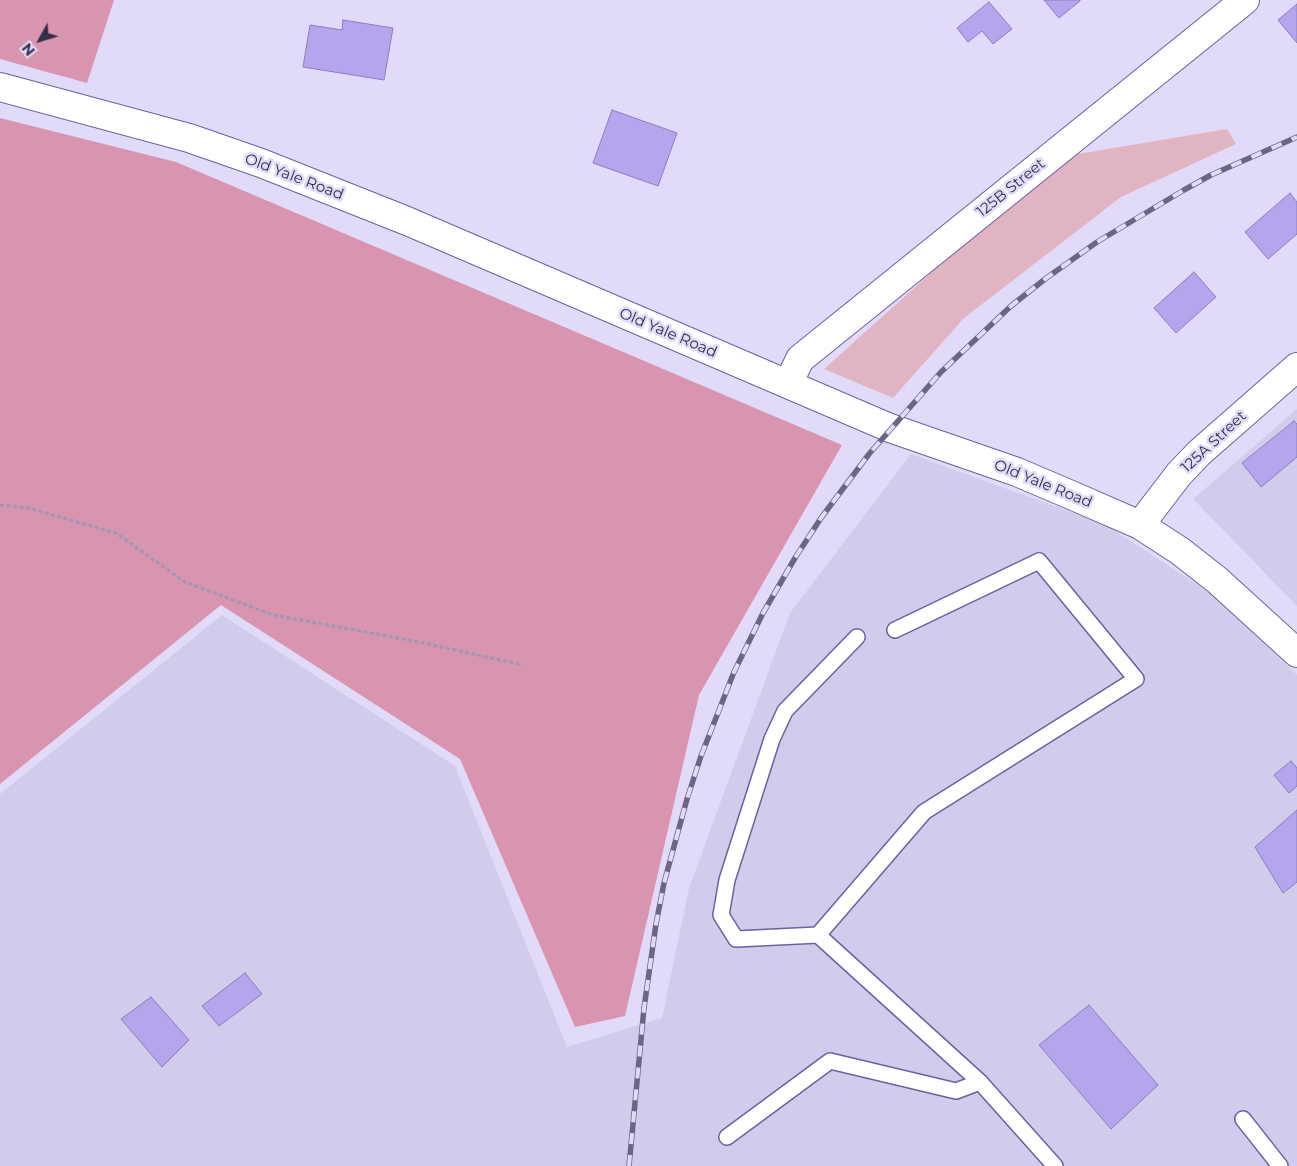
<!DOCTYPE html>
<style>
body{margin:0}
#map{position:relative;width:1297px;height:1166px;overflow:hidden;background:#e1dbf9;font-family:Montserrat,sans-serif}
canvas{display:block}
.north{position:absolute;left:15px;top:15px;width:50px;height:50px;-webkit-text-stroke:4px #e1dbf9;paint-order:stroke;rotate:231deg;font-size:14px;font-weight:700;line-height:20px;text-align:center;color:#352e4b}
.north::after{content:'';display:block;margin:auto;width:18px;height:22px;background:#352e4b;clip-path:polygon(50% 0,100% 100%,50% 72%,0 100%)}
</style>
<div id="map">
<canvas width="1297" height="1166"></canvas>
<div class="north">N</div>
</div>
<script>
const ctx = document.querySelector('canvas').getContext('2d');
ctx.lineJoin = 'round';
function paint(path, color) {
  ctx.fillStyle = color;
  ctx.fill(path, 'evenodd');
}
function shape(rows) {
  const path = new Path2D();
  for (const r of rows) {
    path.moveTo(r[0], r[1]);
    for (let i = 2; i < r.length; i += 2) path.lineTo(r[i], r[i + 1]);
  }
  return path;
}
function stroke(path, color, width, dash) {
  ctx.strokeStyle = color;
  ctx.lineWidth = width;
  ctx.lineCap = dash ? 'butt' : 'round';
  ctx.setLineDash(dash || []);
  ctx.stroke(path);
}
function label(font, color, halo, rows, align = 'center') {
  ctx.font = font + ' Montserrat,sans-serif';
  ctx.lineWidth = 5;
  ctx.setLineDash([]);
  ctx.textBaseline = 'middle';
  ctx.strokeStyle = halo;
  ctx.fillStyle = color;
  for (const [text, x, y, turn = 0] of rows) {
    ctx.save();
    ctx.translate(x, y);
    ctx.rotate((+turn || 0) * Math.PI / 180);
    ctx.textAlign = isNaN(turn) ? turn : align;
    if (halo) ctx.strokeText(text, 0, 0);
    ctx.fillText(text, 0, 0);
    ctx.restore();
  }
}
const built = shape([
 [1297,409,1297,606,1193,499],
 [911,454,1106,525,1215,596,1297,675,1297,1166,0,1166,0,794,222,615,455,766,567,1047,662,1018,689,888,790,613]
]);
const green = shape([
 [1227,129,1236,144,1121,197,964,318,893,398,824,369,1060,157]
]);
const forest = shape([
 [0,0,114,0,87,83,0,59],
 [0,118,176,162,842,445,699,695,625,1016,575,1027,460,759,221,605,0,784]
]);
const building = shape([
 [1044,0,1080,0,1080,1,1059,18,1044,0],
 [989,2,1012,29,993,44,982,31,968,42,957,28,989,2],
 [1297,4,1297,43,1278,20,1297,4],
 [343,20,393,28,384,80,303,67,310,25,342,30,343,20],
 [612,110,677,133,658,186,593,163,612,110],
 [1290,193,1297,202,1297,234,1268,259,1245,232,1290,193],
 [1194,272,1216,297,1176,333,1154,308,1194,272],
 [1294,421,1297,424,1297,457,1261,487,1242,463,1294,421],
 [1291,761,1297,768,1297,786,1289,793,1274,775,1291,761],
 [1297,810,1297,882,1283,893,1255,847,1297,810],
 [245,973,262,994,219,1026,202,1006,245,973],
 [151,997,189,1040,162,1067,121,1019,151,997],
 [1089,1005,1158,1085,1111,1129,1039,1045,1089,1005]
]);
const path = shape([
 [0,505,29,508,116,533,185,582,273,615,414,641,523,665]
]);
const service = shape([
 [895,630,1039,561,1136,679,924,812,818,935,980,1082,1055,1166],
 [818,935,736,939,721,915,727,880,772,739,785,711,857,637],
 [1243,1119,1280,1166],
 [727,1137,830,1061,956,1091,980,1082]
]);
const minor = shape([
 [788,384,800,359,1245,0],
 [1140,525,1179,474,1199,453,1297,367]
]);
const secondary = shape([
 [0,87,189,138,261,163,407,221,890,428,1017,472,1071,495,1140,525,1180,551,1217,580,1297,653]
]);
const rail = shape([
 [629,1166,644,1008,656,924,664,883,687,799,701,756,734,672,763,613,795,558,821,518,869,454,941,372,1011,306,1045,279,1097,242,1184,190,1211,175,1297,137]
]);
const streetNames = [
 ["Old Yale Road",294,177,21],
 ["125B Street",1011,188,-39],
 ["Old Yale Road",668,333,23],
 ["125A Street",1214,442,-43],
 ["Old Yale Road",1043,484,22]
];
paint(built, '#d2ccec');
paint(green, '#e1b4c4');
paint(forest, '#d994af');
paint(building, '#b5a5ec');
stroke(building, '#8c7cc0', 1);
stroke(service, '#6f5ea0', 18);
stroke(minor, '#6f5ea0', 30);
stroke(secondary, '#6f5ea0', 30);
stroke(path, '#9e98b5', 3, [4, 2.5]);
stroke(service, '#fff', 15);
stroke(minor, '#fff', 28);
stroke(secondary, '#fff', 28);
stroke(rail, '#6c6583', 5.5);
stroke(rail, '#e1dbf9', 4, [11]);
label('15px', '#352e4b', '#e1dbf9', streetNames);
</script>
